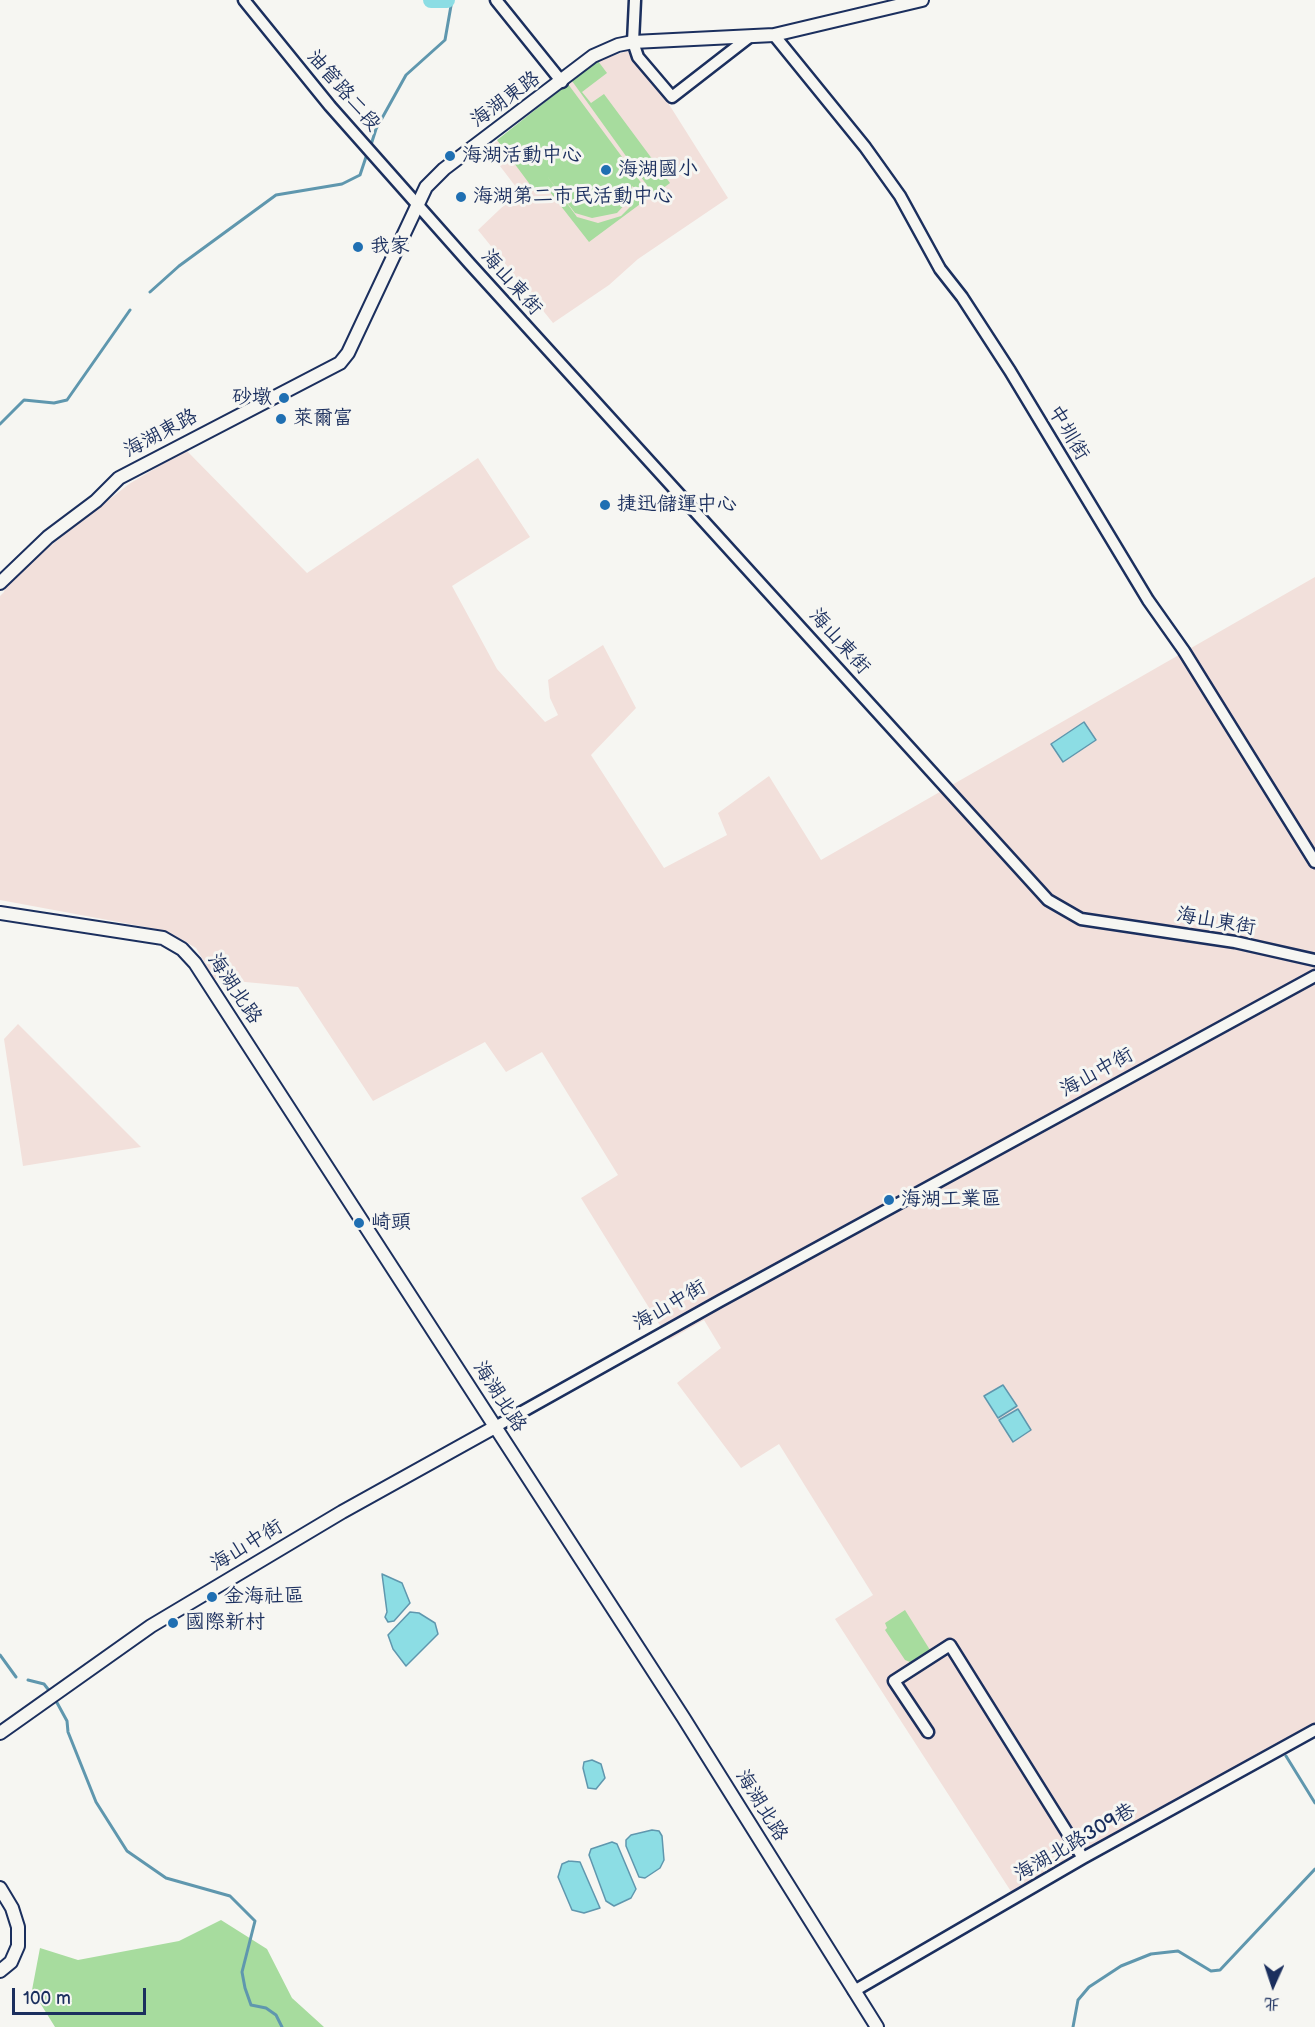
<!DOCTYPE html>
<meta charset="utf-8">
<style>
body{margin:0}
#map{position:relative;width:1315px;height:2027px;overflow:hidden;background:#f6f6f2;font-family:"Balsamiq Sans","LXGW WenKai TC",sans-serif}
canvas{display:block}
.north{position:absolute;left:1243px;top:1955px;width:60px;height:60px;-webkit-text-stroke:4px #f6f6f2;paint-order:stroke;rotate:183deg;font-size:16px;font-weight:700;line-height:24px;text-align:center;color:#1b2f5e}
.north::after{content:'';display:block;margin:auto;width:21px;height:27px;background:#1b2f5e;clip-path:polygon(50% 0,100% 100%,50% 72%,0 100%)}
.scale{position:absolute;left:12px;top:1988px;width:134px;height:27px;box-sizing:border-box;border:3px solid #1b2f5e;border-top:0;padding-left:8px;font-size:18px;line-height:21px;white-space:nowrap;color:#1b2f5e;-webkit-text-stroke:4px #f6f6f2;paint-order:stroke}
</style>
<div id="map">
<canvas width="1315" height="2027"></canvas>
<div class="north">北</div>
<div class="scale">100 m</div>
</div>
<script>
const ctx = document.querySelector('canvas').getContext('2d');
ctx.lineJoin = 'round';
function paint(path, color) {
  ctx.fillStyle = color;
  ctx.fill(path, 'evenodd');
}
function shape(rows) {
  const path = new Path2D();
  for (const r of rows) {
    path.moveTo(r[0], r[1]);
    for (let i = 2; i < r.length; i += 2) path.lineTo(r[i], r[i + 1]);
  }
  return path;
}
function stroke(path, color, width, dash) {
  ctx.strokeStyle = color;
  ctx.lineWidth = width;
  ctx.lineCap = dash ? 'butt' : 'round';
  ctx.setLineDash(dash || []);
  ctx.stroke(path);
}
function label(font, color, halo, rows, align = 'center') {
  ctx.font = font + ' "Balsamiq Sans","LXGW WenKai TC",sans-serif';
  ctx.lineWidth = 6;
  ctx.setLineDash([]);
  ctx.textBaseline = 'middle';
  ctx.strokeStyle = halo;
  ctx.fillStyle = color;
  for (const [text, x, y, turn = 0] of rows) {
    ctx.save();
    ctx.translate(x, y);
    ctx.rotate((+turn || 0) * Math.PI / 180);
    ctx.textAlign = isNaN(turn) ? turn : align;
    if (halo) ctx.strokeText(text, 0, 0);
    ctx.fillText(text, 0, 0);
    ctx.restore();
  }
}
const built = shape([
 [630,50,665,98,728,198,638,259,609,285,553,323,478,230,519,191,487,149,598,61],
 [186,450,307,573,478,458,530,537,452,586,497,669,545,722,558,715,550,698,548,680,603,645,636,708,591,755,664,868,727,835,718,813,769,776,821,860,1315,577,1315,1724,1012,1893,835,1619,873,1595,779,1444,741,1468,677,1383,721,1348,704,1320,669,1340,581,1198,618,1175,542,1052,506,1072,485,1042,373,1101,298,987,214,979,196,948,167,931,0,900,0,596,4,592,7,580,129,484],
 [18,1024,141,1147,23,1166,4,1039]
]);
const green = shape([
 [598,61,607,73,582,92,591,103,604,94,670,183,654,195,572,81],
 [568,84,651,196,589,242,546,187,537,194,497,140],
 [547,176,575,213,592,218,617,213,630,199,632,186,638,191,630,207,621,216,598,223,577,217],
 [905,1610,930,1650,910,1662,905,1660,885,1630,887,1628,885,1623],
 [221,1920,267,1949,292,1998,324,2027,55,2027,32,1990,40,1948,78,1960,179,1941]
]);
const water = shape([
 [1084,722,1096,740,1063,762,1051,744,1084,722],
 [1003,1385,1017,1406,998,1418,984,1396,1003,1385],
 [1018,1409,1031,1430,1013,1442,999,1420,1018,1409],
 [382,1574,402,1583,410,1603,394,1621,388,1622,385,1617,387,1612,382,1574],
 [410,1612,419,1613,435,1623,438,1634,406,1666,393,1649,388,1635,410,1612],
 [592,1760,601,1764,605,1778,596,1789,588,1788,583,1768,584,1762,592,1760],
 [652,1830,659,1831,662,1836,664,1860,660,1868,645,1878,639,1877,626,1846,626,1840,631,1835,652,1830],
 [612,1842,617,1844,636,1889,631,1898,614,1906,606,1901,589,1855,591,1849,612,1842],
 [569,1861,580,1862,600,1908,584,1913,572,1910,558,1877,562,1864,569,1861]
]);
const stream = shape([
 [370,148,376,129,406,75,445,40,452,0],
 [150,292,179,266,276,195,342,184,360,175,367,154],
 [0,424,24,400,54,403,67,400,130,310],
 [0,1655,16,1677],
 [28,1680,44,1684,51,1693],
 [55,1699,67,1721,68,1732,96,1802,127,1851,166,1878,230,1896,255,1921,242,1972,245,1988,251,2005,266,2008,276,2015,282,2027],
 [1286,1756,1315,1803],
 [1073,2027,1078,2000,1089,1987,1121,1966,1151,1954,1178,1951,1211,1971,1220,1970,1315,1869]
]);
const river = shape([
 [431,0,447,0]
]);
const minor = shape([
 [244,0,330,106,470,264,1048,900,1081,919,1235,942,1315,960],
 [496,0,562,82],
 [635,0,633,42,638,57,672,97,748,38],
 [774,35,865,147,900,196,940,269,962,297,1010,371,1148,600,1184,651,1315,862],
 [495,1427,720,1301,1315,976],
 [928,1732,894,1681,950,1645,1083,1858],
 [854,1991,1083,1858,1315,1730]
]);
const tertiary = shape([
 [0,583,48,537,96,501,119,478,340,363,348,353,426,187,444,169,593,56,618,45,633,42,774,35,922,0],
 [0,913,163,938,182,949,195,963,683,1717,877,2027],
 [0,1733,151,1626,342,1512,495,1427],
 [0,1888,12,1908,18,1927,18,1946,11,1962,0,1971]
]);
const markers = [
 [450,156,6,"#1f6fb2"],
 [606,170,6,"#1f6fb2"],
 [461,197,6,"#1f6fb2"],
 [358,247,6,"#1f6fb2"],
 [284,398,6,"#1f6fb2"],
 [281,419,6,"#1f6fb2"],
 [605,505,6,"#1f6fb2"],
 [889,1200,6,"#1f6fb2"],
 [359,1223,6,"#1f6fb2"],
 [212,1597,6,"#1f6fb2"],
 [173,1623,6,"#1f6fb2"]
];
const streetNames = [
 ["油管路二段",343,91,49],
 ["海湖東路",506,100,-36],
 ["海山東街",511,283,48],
 ["中圳街",1068,433,59],
 ["海湖東路",161,434,-28],
 ["海山東街",839,642,48],
 ["海山東街",1216,922,10],
 ["海湖北路",234,989,56],
 ["海山中街",1097,1073,-29],
 ["海山中街",670,1306,-30],
 ["海湖北路",499,1397,57],
 ["海山中街",247,1546,-31],
 ["海湖北路",761,1806,58],
 ["海湖北路309巷",1075,1843,-30]
];
const poiNames = [
 ["海湖活動中心",462,156],
 ["海湖國小",618,170],
 ["海湖第二市民活動中心",473,197],
 ["我家",370,247],
 ["砂墩",272,398,"right"],
 ["萊爾富",293,419],
 ["捷迅儲運中心",617,505],
 ["海湖工業區",901,1200],
 ["崎頭",371,1223],
 ["金海社區",224,1597],
 ["國際新村",185,1623]
];
paint(built, '#f2e0db');
paint(green, '#a7dc9e');
paint(water, '#8cdde4');
stroke(water, '#5f97ae', 1.5);
stroke(stream, '#5f97ae', 3);
stroke(river, '#8cdde4', 16);
stroke(minor, '#1b2f5e', 15);
stroke(tertiary, '#1b2f5e', 16);
stroke(minor, '#f6f6f2', 10);
stroke(tertiary, '#f6f6f2', 12);
for (const [x, y, r, color] of markers) {
  const dot = new Path2D();
  dot.arc(x, y, r, 0, 2 * Math.PI);
  ctx.fillStyle = color;
  ctx.fill(dot);
  stroke(dot, '#f6f6f2', 2);
}
label('20px', '#1b2f5e', '#f6f6f2', streetNames);
label('20px', '#1b2f5e', '#f6f6f2', poiNames, 'left');
</script>
